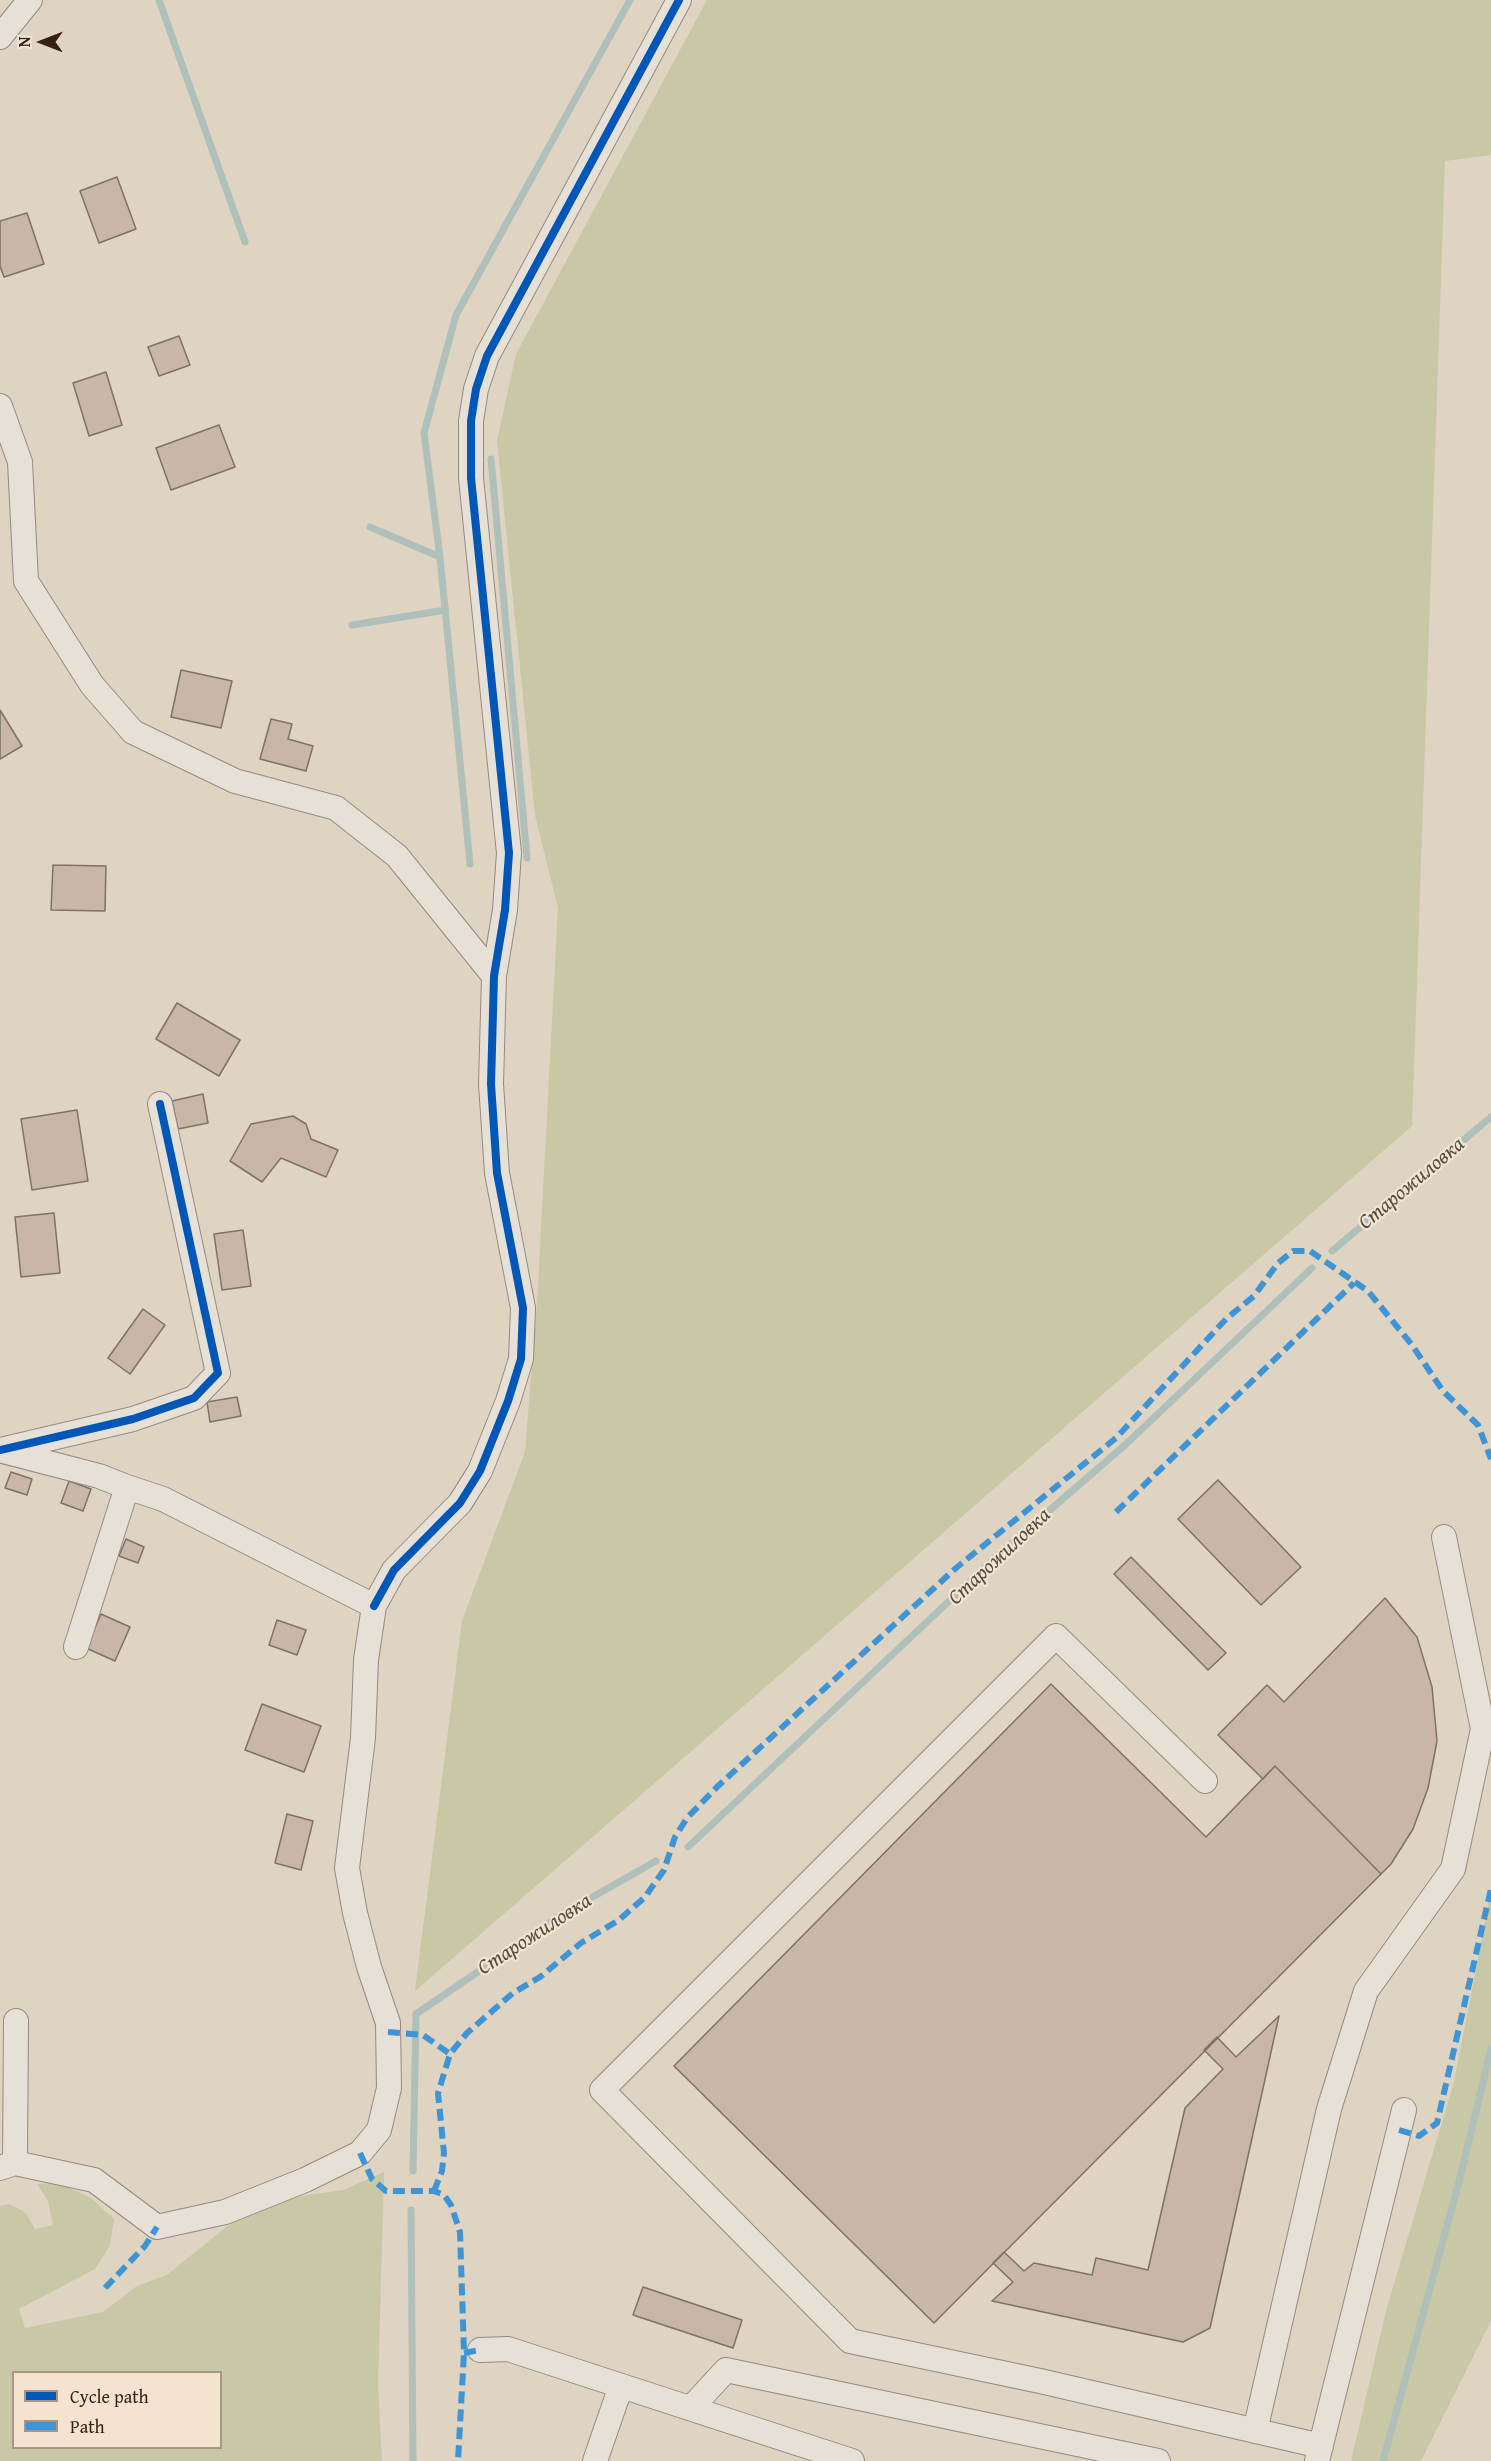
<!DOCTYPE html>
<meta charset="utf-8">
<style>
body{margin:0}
#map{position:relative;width:1491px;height:2461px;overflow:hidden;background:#dfd3c2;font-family:"Gentium Book Plus",serif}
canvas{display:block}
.legend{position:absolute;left:12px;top:2371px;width:210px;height:78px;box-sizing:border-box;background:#f3e4cf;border:2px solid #a79585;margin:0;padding:8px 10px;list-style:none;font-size:18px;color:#351f16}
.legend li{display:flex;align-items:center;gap:12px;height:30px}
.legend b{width:30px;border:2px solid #a79585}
.north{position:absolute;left:12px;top:12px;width:60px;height:60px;-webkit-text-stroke:4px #f3e4cf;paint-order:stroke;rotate:270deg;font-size:16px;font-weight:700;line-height:24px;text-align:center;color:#351f16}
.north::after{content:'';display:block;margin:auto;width:21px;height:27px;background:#351f16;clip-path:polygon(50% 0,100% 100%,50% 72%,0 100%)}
</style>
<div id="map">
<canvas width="1491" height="2461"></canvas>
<ul class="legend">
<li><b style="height:8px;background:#0057b8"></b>Cycle path</li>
<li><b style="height:8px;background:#3e94d4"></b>Path</li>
</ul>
<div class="north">N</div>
</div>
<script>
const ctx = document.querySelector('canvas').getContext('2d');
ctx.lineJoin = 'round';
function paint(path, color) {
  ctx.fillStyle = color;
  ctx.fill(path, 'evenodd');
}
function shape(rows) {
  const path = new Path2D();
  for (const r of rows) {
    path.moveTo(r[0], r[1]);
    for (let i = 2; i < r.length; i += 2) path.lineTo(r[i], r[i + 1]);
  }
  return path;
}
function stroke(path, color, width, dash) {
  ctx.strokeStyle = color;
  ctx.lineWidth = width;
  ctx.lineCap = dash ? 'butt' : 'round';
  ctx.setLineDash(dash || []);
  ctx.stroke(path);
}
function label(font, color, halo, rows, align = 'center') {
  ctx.font = font + ' "Gentium Book Plus",serif';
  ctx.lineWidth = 4.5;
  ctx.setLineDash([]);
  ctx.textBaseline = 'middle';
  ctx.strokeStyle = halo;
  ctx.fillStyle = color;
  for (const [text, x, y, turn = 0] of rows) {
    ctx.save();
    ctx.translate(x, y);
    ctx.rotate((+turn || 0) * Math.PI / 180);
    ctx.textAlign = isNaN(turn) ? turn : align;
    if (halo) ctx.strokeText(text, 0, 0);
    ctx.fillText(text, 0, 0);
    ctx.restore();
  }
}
const green = shape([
 [707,0,1491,0,1491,155,1445,161,1412,1126,415,1991,462,1621,525,1452,537,1304,558,908,535,815,497,441,516,354],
 [1491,1892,1491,2321,1421,2461,1351,2461,1387,2307,1454,2082],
 [384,2172,378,2386,382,2461,0,2461,0,2206,9,2204,25,2212,35,2229,53,2225,48,2201,37,2184,59,2183,91,2198,114,2219,110,2245,95,2269,19,2309,25,2328,103,2312,137,2286,167,2275,231,2223,267,2206,300,2196,343,2190],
 [14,2372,220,2372,220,2448,14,2448]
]);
const stream = shape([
 [159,0,245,242],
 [491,459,527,858],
 [370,527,440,557],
 [352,625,446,610],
 [470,864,440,557,424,433,456,315,630,0],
 [1332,1251,1491,1117],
 [688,1847,998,1555,1125,1445,1312,1268],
 [413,2171,416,2014,561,1915,656,1861],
 [411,2210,413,2461],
 [1383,2461,1459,2182,1491,2049]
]);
const building = shape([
 [117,177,136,229,99,243,80,191,117,177],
 [27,213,44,264,4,277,0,266,0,221,27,213],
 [179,336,190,365,159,376,148,347,179,336],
 [106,372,122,425,89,436,73,383,106,372],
 [219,425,235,467,171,490,156,448,219,425],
 [181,670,232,681,221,728,171,717,181,670],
 [0,710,22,746,0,759,0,710],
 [271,719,292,724,288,739,313,746,306,771,260,759,271,719],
 [53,865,106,866,105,911,51,910,53,865],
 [177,1003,240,1040,219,1076,156,1039,177,1003],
 [203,1094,208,1123,178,1129,172,1101,203,1094],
 [77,1110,88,1181,32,1190,21,1119,77,1110],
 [293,1116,306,1124,311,1139,338,1150,326,1177,281,1158,262,1182,230,1161,251,1124,293,1116],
 [54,1213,60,1273,21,1277,15,1217,54,1213],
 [243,1230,251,1286,222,1290,214,1234,243,1230],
 [143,1309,165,1325,130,1374,108,1358,143,1309],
 [237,1397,241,1416,210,1422,207,1402,237,1397],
 [11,1472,32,1479,27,1495,5,1488,11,1472],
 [1218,1480,1301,1567,1261,1605,1178,1519,1218,1480],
 [69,1481,91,1489,83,1511,61,1503,69,1481],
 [126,1539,144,1547,138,1563,119,1556,126,1539],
 [1131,1557,1226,1653,1208,1670,1114,1574,1131,1557],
 [1385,1598,1417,1637,1432,1687,1437,1741,1428,1788,1413,1829,1391,1864,1381,1874,1275,1766,1263,1779,1218,1735,1267,1685,1284,1702,1385,1598],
 [101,1614,130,1627,115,1661,86,1648,101,1614],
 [277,1620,306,1630,297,1655,269,1645,277,1620],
 [1051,1684,1206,1837,1275,1766,1381,1874,934,2323,674,2066,1051,1684],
 [262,1704,321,1726,304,1772,245,1750,262,1704],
 [287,1814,313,1821,301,1870,275,1863,287,1814],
 [1279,2016,1210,2328,1183,2342,992,2301,1013,2282,993,2263,1004,2252,1024,2271,1034,2263,1092,2275,1096,2258,1148,2270,1185,2108,1223,2069,1204,2050,1217,2037,1236,2057,1279,2016],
 [643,2287,742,2320,733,2348,633,2315,643,2287]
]);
const minor = shape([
 [0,37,30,0],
 [0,406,20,462,26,581,92,685,133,732,235,781,336,808,397,856,494,976],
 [0,1450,133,1419,194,1398,218,1373,160,1104],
 [3,1451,99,1476,127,1487,76,1647],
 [127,1487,163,1499,374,1606],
 [1205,1781,1056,1636,602,2090,850,2341,1040,2381,1321,2446],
 [15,2163,16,2021],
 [0,2168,15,2163,94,2180,157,2227,225,2212,305,2180,360,2153,379,2130,389,2088,388,2023,369,1967,355,1913,347,1868,363,1738,366,1660,374,1606,394,1570,460,1503,480,1471,508,1401,521,1359,523,1308,497,1173,491,1084,494,976,505,910,509,853,471,478,471,421,476,389,487,356,679,0],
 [480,2350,508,2349,852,2461],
 [691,2408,726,2370,1158,2461],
 [1255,2431,1329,2109,1366,1991,1453,1869,1483,1729,1444,1537],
 [595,2461,621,2386],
 [1317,2461,1404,2110]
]);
const quiet = shape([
 [1116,1512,1354,1283],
 [388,2032,423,2035,450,2054],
 [1399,2130,1419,2136,1437,2123,1491,1889],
 [360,2153,372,2179,386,2191,434,2191,444,2195,451,2205,460,2232,464,2353,458,2461],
 [434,2191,442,2171,444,2153,438,2093,450,2054,467,2033,513,1993,540,1977,581,1943,619,1920,645,1897,664,1870,675,1837,687,1818,717,1787,956,1568,1116,1438,1226,1319,1254,1296,1278,1263,1293,1251,1310,1251,1368,1291,1412,1345,1443,1391,1478,1425,1491,1459],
 [105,2288,145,2246,157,2227],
 [464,2353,480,2350]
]);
const cycleway = shape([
 [0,1450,133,1419,194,1398,218,1373,160,1104],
 [374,1606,394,1570,460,1503,480,1471,508,1401,521,1359,523,1308,497,1173,491,1084,494,976,505,910,509,853,471,478,471,421,476,389,487,356,679,0]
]);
const waterNames = [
 ["Старожиловка",1412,1184,-40],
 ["Старожиловка",1000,1557,-43],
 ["Старожиловка",535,1935,-33]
];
paint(green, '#c8c7a6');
stroke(stream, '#afbfb9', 7);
paint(building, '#cab6a8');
stroke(building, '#7c7269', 1.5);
stroke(minor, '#948a80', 26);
stroke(minor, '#e6e0d7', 24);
stroke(quiet, '#3e94d4', 6, [12, 6]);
stroke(cycleway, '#0057b8', 8);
label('italic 21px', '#534d46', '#f3e4cf', waterNames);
</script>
